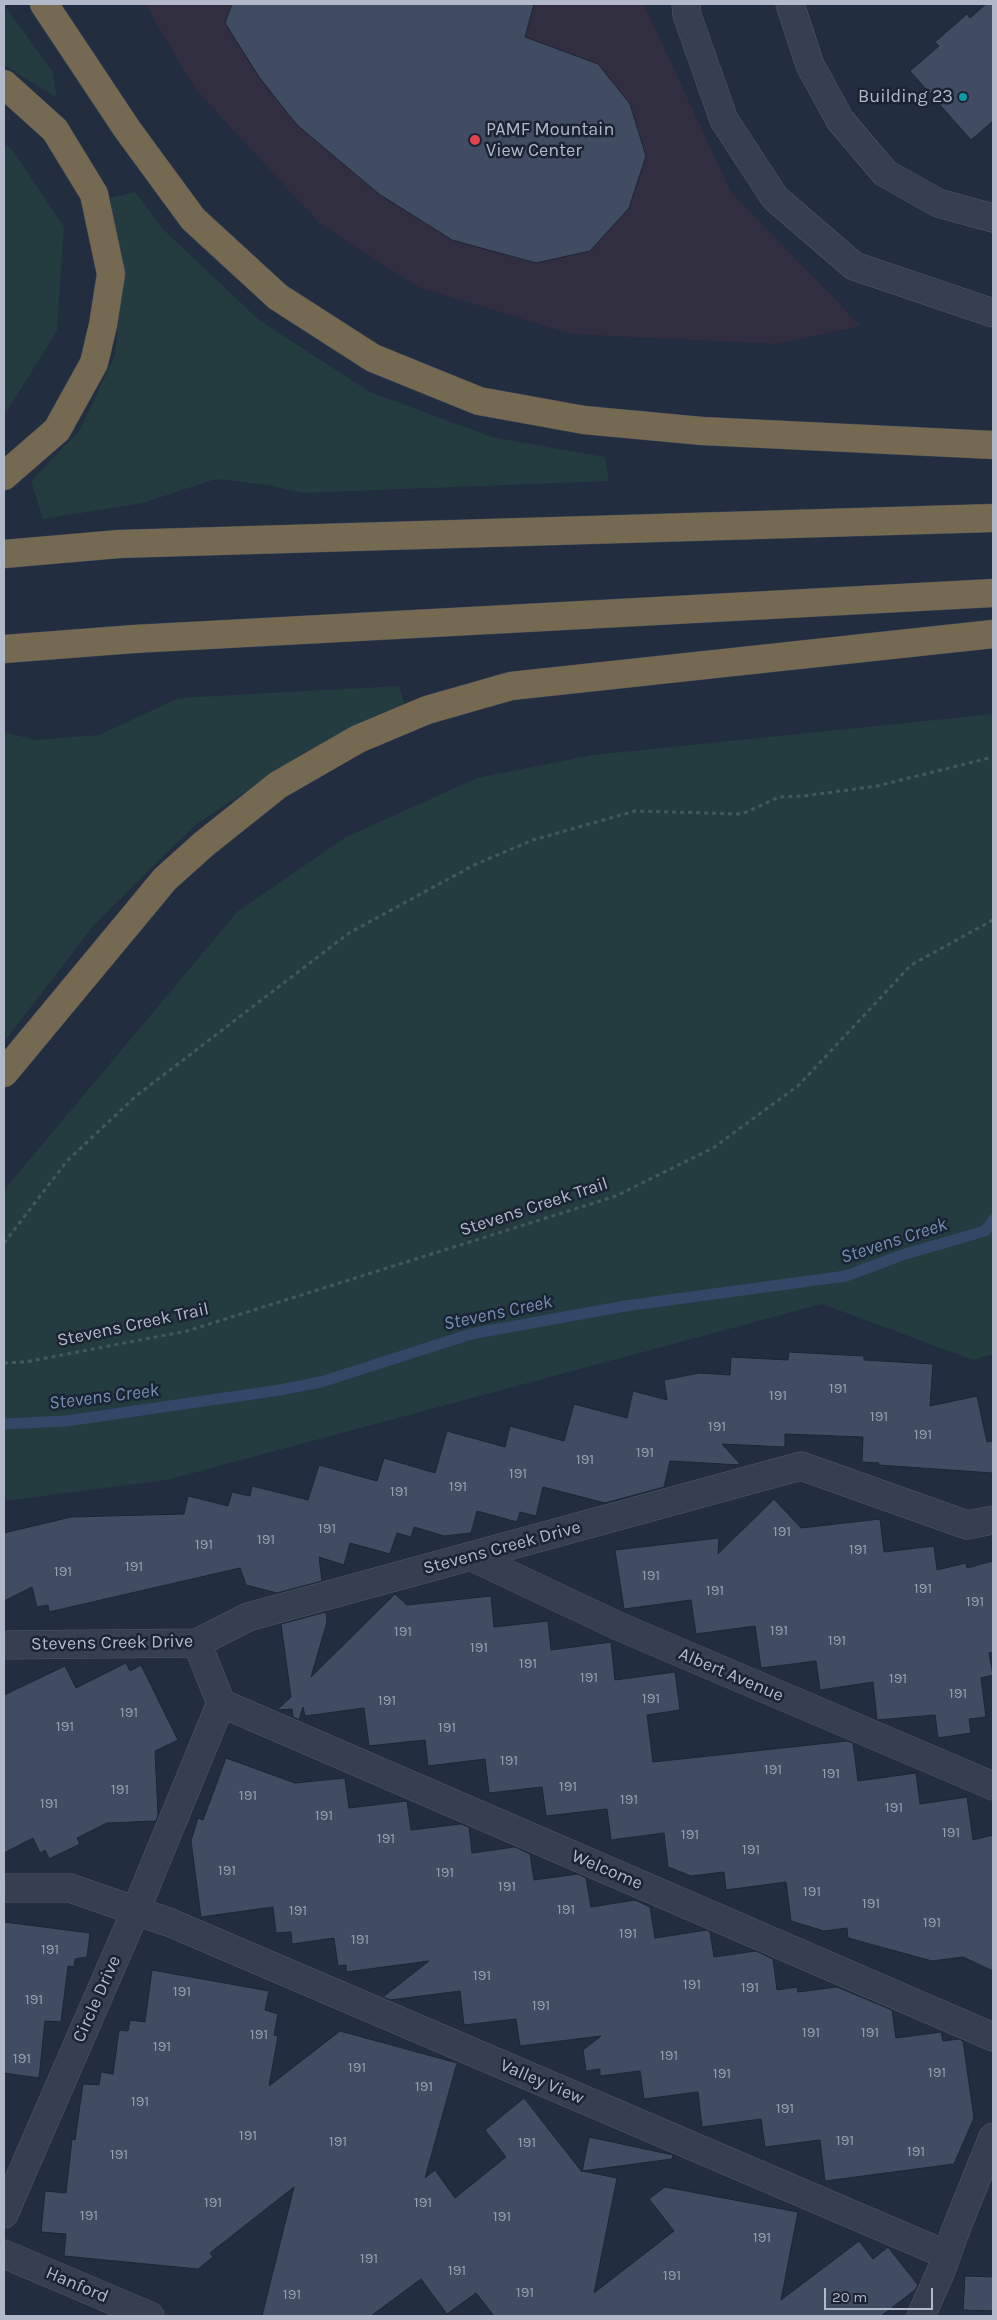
<!DOCTYPE html>
<style>
body{margin:0}
#map{position:relative;width:997px;height:2320px;overflow:hidden;background:#222d3f;font-family:Karla,sans-serif}
canvas{display:block}
.frame{position:absolute;inset:0;border:5px solid #b2baca;pointer-events:none}
.scale{position:absolute;left:824px;top:2288px;width:109px;height:22px;box-sizing:border-box;border:2px solid #b2baca;border-top:0;padding-left:6px;font-size:15px;line-height:18px;white-space:nowrap;color:#b2baca;-webkit-text-stroke:4px #1b2433;paint-order:stroke}
</style>
<div id="map">
<canvas width="997" height="2320"></canvas>
<div class="frame"></div>
<div class="scale">20 m</div>
</div>
<script>
const ctx = document.querySelector('canvas').getContext('2d');
ctx.lineJoin = 'round';
function paint(path, color) {
  ctx.fillStyle = color;
  ctx.fill(path, 'evenodd');
}
function shape(rows) {
  const path = new Path2D();
  for (const r of rows) {
    path.moveTo(r[0], r[1]);
    for (let i = 2; i < r.length; i += 2) path.lineTo(r[i], r[i + 1]);
  }
  return path;
}
function stroke(path, color, width, dash) {
  ctx.strokeStyle = color;
  ctx.lineWidth = width;
  ctx.lineCap = dash ? 'butt' : 'round';
  ctx.setLineDash(dash || []);
  ctx.stroke(path);
}
function label(font, color, halo, rows, align = 'center') {
  ctx.font = font + ' Karla,sans-serif';
  ctx.lineWidth = 5;
  ctx.setLineDash([]);
  ctx.textBaseline = 'middle';
  ctx.strokeStyle = halo;
  ctx.fillStyle = color;
  for (const [text, x, y, turn = 0] of rows) {
    ctx.save();
    ctx.translate(x, y);
    ctx.rotate((+turn || 0) * Math.PI / 180);
    ctx.textAlign = isNaN(turn) ? turn : align;
    if (halo) ctx.strokeText(text, 0, 0);
    ctx.fillText(text, 0, 0);
    ctx.restore();
  }
}
const medical = shape([
 [145,4,644,4,731,192,861,326,776,344,571,334,418,287,320,224,195,89]
]);
const green = shape([
 [4,5,53,72,57,98,4,65],
 [4,143,12,149,64,227,57,331,4,416],
 [135,192,163,229,259,320,370,392,492,437,605,457,609,481,302,493,267,485,216,479,143,503,43,519,31,481,80,430,115,355,123,273,110,198],
 [399,686,405,705,301,755,194,826,94,925,4,1042,4,732,35,740,99,735,179,698],
 [993,714,993,1354,973,1360,822,1304,167,1480,4,1501,4,1190,238,911,346,837,477,778,593,755]
]);
const stream = shape([
 [4,1424,66,1421,280,1390,321,1382,471,1334,625,1306,846,1276,902,1255,985,1231,993,1220]
]);
const building = shape([
 [232,4,534,4,525,37,598,64,630,104,646,156,629,208,590,251,536,263,452,240,379,194,297,125,259,77,225,23,232,4],
 [986,4,993,4,993,121,971,140,910,71,939,46,935,42,967,14,970,18,986,4],
 [789,1352,864,1356,864,1360,933,1364,930,1406,977,1396,987,1442,993,1441,993,1473,878,1465,879,1463,862,1462,863,1437,785,1434,785,1447,722,1444,741,1465,670,1461,664,1487,605,1503,543,1487,536,1516,520,1512,517,1522,477,1511,471,1533,444,1536,414,1527,411,1537,397,1533,390,1554,350,1543,344,1565,319,1557,322,1581,277,1593,246,1585,240,1568,49,1612,48,1605,37,1607,32,1587,4,1601,4,1533,71,1517,184,1514,188,1496,228,1506,232,1492,250,1496,252,1486,308,1500,319,1465,377,1481,384,1458,435,1473,447,1431,505,1447,510,1426,564,1441,574,1404,627,1418,633,1391,667,1400,664,1380,699,1373,730,1375,731,1357,788,1360,789,1352],
 [774,1499,801,1528,880,1519,884,1552,934,1546,937,1570,966,1563,967,1568,993,1561,993,1652,989,1653,993,1675,981,1678,986,1717,969,1719,971,1733,938,1738,935,1715,877,1720,873,1682,820,1690,816,1661,761,1668,755,1626,696,1634,691,1600,624,1609,615,1550,719,1538,718,1554,774,1499],
 [395,1594,407,1605,491,1596,494,1627,548,1621,551,1650,611,1642,615,1680,675,1672,680,1710,647,1715,653,1762,847,1741,853,1743,858,1781,916,1773,920,1804,967,1797,973,1840,993,1835,993,1971,963,1957,932,1961,848,1938,847,1928,824,1931,791,1921,786,1882,726,1890,724,1872,691,1876,668,1867,664,1833,611,1840,607,1809,546,1816,542,1787,489,1793,485,1759,428,1766,425,1740,369,1746,364,1708,305,1716,303,1707,299,1720,293,1717,292,1709,277,1710,291,1697,281,1624,326,1612,327,1622,311,1677,395,1594],
 [126,1663,130,1671,141,1665,178,1740,155,1751,158,1815,156,1821,107,1823,77,1838,80,1844,49,1859,45,1850,40,1853,33,1838,4,1853,4,1695,65,1666,76,1688,126,1663],
 [226,1758,295,1783,345,1778,349,1808,407,1801,411,1830,461,1824,469,1827,472,1853,515,1847,530,1854,534,1880,578,1874,586,1878,591,1907,635,1900,650,1907,655,1938,707,1930,710,1932,714,1957,756,1951,773,1959,777,1990,797,1987,798,1992,837,1987,892,2010,896,2038,941,2032,943,2041,959,2039,963,2041,974,2118,954,2164,825,2181,820,2140,765,2147,761,2119,702,2127,698,2092,644,2099,640,2071,600,2076,600,2069,586,2071,583,2050,601,2036,520,2046,516,2019,464,2025,460,1991,390,2000,383,1997,429,1961,346,1972,346,1965,338,1966,334,1938,292,1944,291,1932,276,1933,273,1907,201,1917,191,1841,198,1818,203,1820,226,1758],
 [4,1922,90,1933,87,1957,75,1959,74,1967,68,1966,61,2022,45,2021,39,2078,4,2073,4,1922],
 [152,1970,269,1991,265,2010,278,2014,274,2035,278,2036,269,2086,340,2031,457,2063,425,2178,435,2170,455,2198,506,2157,485,2130,524,2098,582,2172,589,2137,673,2155,672,2159,582,2171,617,2178,594,2293,674,2231,649,2199,665,2187,798,2212,781,2300,859,2241,873,2259,888,2247,918,2285,915,2290,881,2316,494,2316,476,2293,447,2314,421,2279,371,2316,262,2316,294,2187,210,2253,213,2257,198,2269,64,2256,66,2234,41,2232,45,2191,66,2193,72,2139,75,2140,83,2084,99,2085,101,2072,113,2074,119,2030,128,2031,130,2020,145,2022,152,1970],
 [965,2276,993,2277,993,2311,963,2310,965,2276]
]);
const path = shape([
 [4,1243,67,1161,136,1096,349,933,474,865,533,840,635,811,742,814,779,797,804,796,877,786,993,757],
 [4,1363,25,1362,187,1331,616,1196,713,1148,799,1085,911,965,993,920]
]);
const minor = shape([
 [686,4,687,15,724,120,775,198,854,266,993,313],
 [790,4,810,65,840,120,885,173,938,203,993,218],
 [472,1557,618,1626,993,1786],
 [197,1643,221,1703],
 [4,1645,197,1643,248,1617,801,1466,967,1525,993,1520],
 [221,1703,993,2037],
 [4,1888,70,1888,171,1923,947,2255],
 [4,2214,136,1910,221,1703],
 [4,2254,150,2316],
 [921,2316,941,2271,956,2229,993,2137]
]);
const highway = shape([
 [44,4,127,129,193,219,278,297,373,358,479,401,584,420,702,431,993,445],
 [4,84,55,130,94,194,111,274,103,325,94,363,57,430,4,476],
 [4,554,119,544,993,518],
 [4,649,134,639,993,593],
 [4,1073,165,879,204,844,278,785,358,739,427,710,511,686,993,634]
]);
const markers = [
 [963,97,5,"#0f9aa8"],
 [475,140,6,"#e0444e"]
];
const numberNames = [
 ["191",838,1389],
 ["191",778,1396],
 ["191",879,1417],
 ["191",717,1427],
 ["191",923,1435],
 ["191",645,1453],
 ["191",585,1460],
 ["191",518,1474],
 ["191",458,1487],
 ["191",399,1492],
 ["191",327,1529],
 ["191",782,1532],
 ["191",266,1540],
 ["191",204,1545],
 ["191",858,1550],
 ["191",134,1567],
 ["191",63,1572],
 ["191",651,1576],
 ["191",923,1589],
 ["191",715,1591],
 ["191",975,1602],
 ["191",779,1631],
 ["191",403,1632],
 ["191",837,1641],
 ["191",479,1648],
 ["191",528,1664],
 ["191",589,1678],
 ["191",898,1679],
 ["191",958,1694],
 ["191",651,1699],
 ["191",387,1701],
 ["191",129,1713],
 ["191",65,1727],
 ["191",447,1728],
 ["191",509,1761],
 ["191",773,1770],
 ["191",831,1774],
 ["191",568,1787],
 ["191",120,1790],
 ["191",248,1796],
 ["191",629,1800],
 ["191",49,1804],
 ["191",894,1808],
 ["191",324,1816],
 ["191",951,1833],
 ["191",690,1835],
 ["191",386,1839],
 ["191",751,1850],
 ["191",227,1871],
 ["191",445,1873],
 ["191",507,1887],
 ["191",812,1892],
 ["191",871,1904],
 ["191",566,1910],
 ["191",298,1911],
 ["191",932,1923],
 ["191",628,1934],
 ["191",360,1940],
 ["191",50,1950],
 ["191",482,1976],
 ["191",692,1985],
 ["191",750,1988],
 ["191",182,1992],
 ["191",34,2000],
 ["191",541,2006],
 ["191",811,2033],
 ["191",870,2033],
 ["191",259,2035],
 ["191",162,2047],
 ["191",669,2056],
 ["191",22,2059],
 ["191",357,2068],
 ["191",937,2073],
 ["191",722,2074],
 ["191",424,2087],
 ["191",140,2102],
 ["191",785,2109],
 ["191",248,2136],
 ["191",845,2141],
 ["191",338,2142],
 ["191",527,2143],
 ["191",916,2152],
 ["191",119,2155],
 ["191",213,2203],
 ["191",423,2203],
 ["191",89,2216],
 ["191",502,2217],
 ["191",762,2238],
 ["191",369,2259],
 ["191",457,2271],
 ["191",672,2276],
 ["191",525,2293],
 ["191",292,2295]
];
const poiNames = [
 ["Building 23",953,97],
 ["PAMF Mountain",486,130,"left"],
 ["View Center",486,151,"left"]
];
const streetNames = [
 ["Stevens Creek Trail",534,1207,-18],
 ["Stevens Creek Trail",133,1325,-12],
 ["Stevens Creek Drive",502,1548,-15],
 ["Stevens Creek Drive",112,1643,-1],
 ["Albert Avenue",731,1675,23],
 ["Welcome",607,1870,23],
 ["Circle Drive",97,1999,-66],
 ["Valley View",542,2082,23],
 ["Hanford",77,2285,23]
];
const waterNames = [
 ["Stevens Creek",894,1241,-18],
 ["Stevens Creek",498,1313,-12],
 ["Stevens Creek",104,1397,-7]
];
paint(medical, '#312e3f');
paint(green, '#243b40');
stroke(stream, '#344767', 11);
paint(building, '#404c61');
stroke(building, '#1d2635', 1);
stroke(minor, '#515a69', 29);
stroke(highway, '#3e4756', 29);
stroke(path, '#42585d', 3, [4, 4]);
stroke(minor, '#363f4f', 28);
stroke(highway, '#756952', 28);
for (const [x, y, r, color] of markers) {
  const dot = new Path2D();
  dot.arc(x, y, r, 0, 2 * Math.PI);
  ctx.fillStyle = color;
  ctx.fill(dot);
  stroke(dot, '#1b2433', 2);
}
label('15px', '#969eb0', null, numberNames);
label('18px', '#b2baca', '#1b2433', poiNames, 'right');
label('18px', '#b2baca', '#1b2433', streetNames);
label('italic 19px', '#778eb3', '#1b2433', waterNames);
</script>
